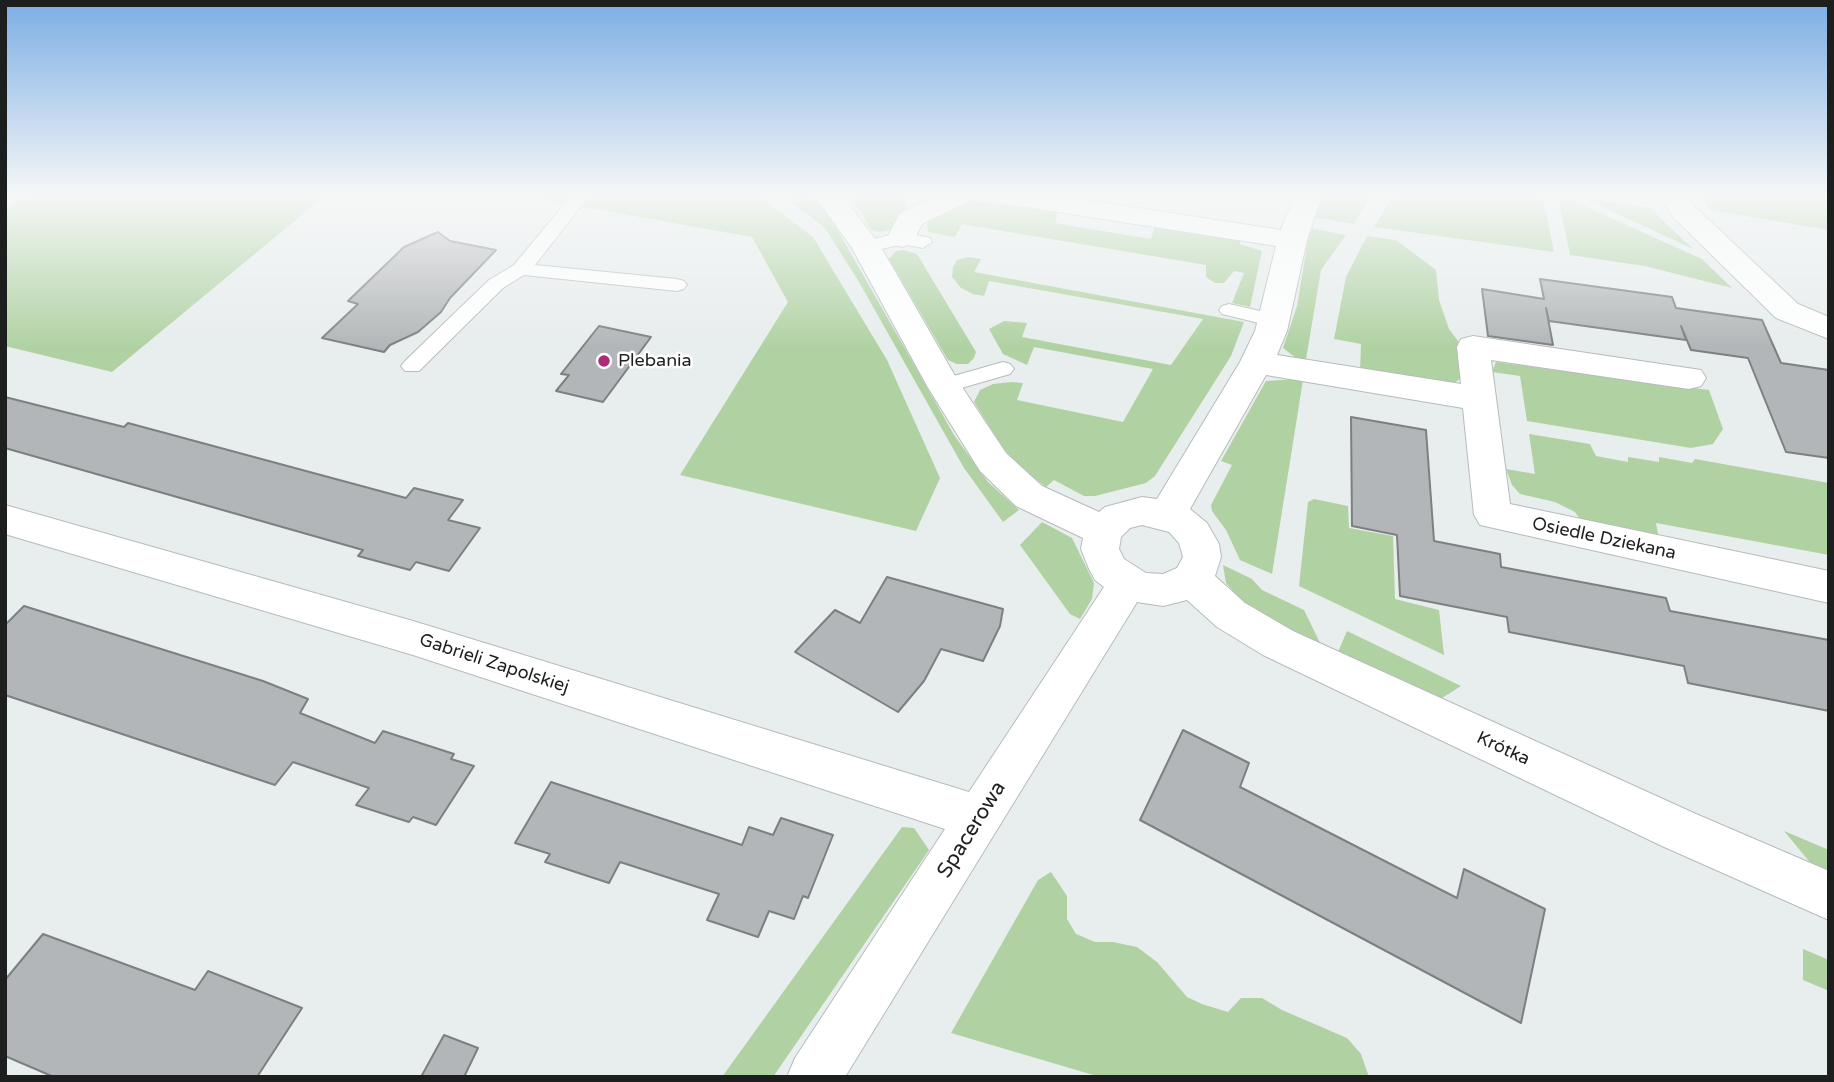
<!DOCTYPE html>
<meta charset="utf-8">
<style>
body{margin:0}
#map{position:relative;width:1834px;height:1082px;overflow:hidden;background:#e8eded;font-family:"Varela Round",sans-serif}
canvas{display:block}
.frame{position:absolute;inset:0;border:7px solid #1d1e1e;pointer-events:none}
</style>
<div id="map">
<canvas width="1834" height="1082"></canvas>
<div class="frame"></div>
</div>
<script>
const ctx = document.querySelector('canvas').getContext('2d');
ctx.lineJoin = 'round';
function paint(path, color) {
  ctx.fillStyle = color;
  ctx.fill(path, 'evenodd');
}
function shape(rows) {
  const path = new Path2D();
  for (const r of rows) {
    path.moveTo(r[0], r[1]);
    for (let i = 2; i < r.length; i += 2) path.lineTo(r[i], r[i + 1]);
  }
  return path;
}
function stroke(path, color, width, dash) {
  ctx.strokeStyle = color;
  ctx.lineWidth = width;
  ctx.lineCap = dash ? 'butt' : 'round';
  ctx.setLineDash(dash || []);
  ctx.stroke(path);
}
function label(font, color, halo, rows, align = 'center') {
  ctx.font = font + ' "Varela Round",sans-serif';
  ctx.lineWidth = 5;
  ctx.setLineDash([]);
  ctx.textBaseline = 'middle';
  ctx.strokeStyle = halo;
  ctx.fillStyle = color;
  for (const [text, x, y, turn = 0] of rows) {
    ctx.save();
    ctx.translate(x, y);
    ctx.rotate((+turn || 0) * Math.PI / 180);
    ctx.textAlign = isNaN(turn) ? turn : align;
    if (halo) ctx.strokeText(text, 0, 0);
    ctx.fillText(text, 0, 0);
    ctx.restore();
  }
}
const green = shape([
 [27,196,325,196,112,372,5,346,5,210],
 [521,196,759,196,813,237,887,360,940,478,916,531,680,475,788,302,752,237],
 [784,196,812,196,828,213,954,435,988,482,1019,510,1003,522,964,468,859,282,825,228],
 [847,196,910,196,899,224,894,229,878,232,870,229,862,213],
 [1323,196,1372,196,1353,224,1314,217],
 [1393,196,1543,196,1554,252,1374,227],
 [1558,196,1563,196,1702,259,1732,288,1645,266,1570,255],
 [1579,196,1650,208,1693,249],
 [1702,196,1829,196,1829,230,1709,210],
 [972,200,1058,211,1055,223,1151,239,1155,225,1240,239,1240,244,1262,251,1250,307,1232,303,1244,273,1234,271,1224,283,1215,283,1206,277,1206,265,962,224,955,237,928,232,927,225,930,219,961,203],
 [1310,228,1346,235,1321,270,1305,365,1283,348,1297,306],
 [1367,236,1396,240,1436,270,1439,300,1449,329,1458,341,1460,379,1454,383,1360,372,1361,344,1334,339,1346,277],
 [903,250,917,254,976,352,974,358,968,364,957,364,948,360,889,259,896,251],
 [968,257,981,259,974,272,1244,322,1231,356,1155,476,1146,483,1095,496,1084,496,1054,480,1046,487,1024,470,1003,448,974,402,980,390,993,384,1011,382,1023,383,1017,400,1123,422,1153,369,1034,347,1027,365,1003,354,989,329,1004,321,1027,323,1022,337,1171,365,1203,319,989,281,984,296,973,294,961,288,952,277,953,267,957,260],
 [1496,362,1709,390,1723,429,1713,444,1691,448,1527,421,1520,376,1492,372],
 [1298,379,1303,380,1272,574,1240,560,1226,530,1212,511,1211,505,1232,465,1221,461,1266,381],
 [1529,434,1590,444,1596,456,1628,462,1628,457,1659,462,1659,457,1692,463,1695,459,1829,483,1829,555,1656,523,1660,545,1585,527,1575,512,1555,502,1520,494,1512,485,1506,469,1535,474],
 [1314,499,1348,506,1349,528,1393,536,1395,599,1439,610,1444,655,1299,586,1308,502],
 [1042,522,1072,538,1094,583,1092,599,1080,619,1070,614,1020,545],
 [1223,565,1252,579,1262,590,1304,610,1322,647,1272,622,1241,600,1226,583],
 [1347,631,1461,686,1439,700,1338,652],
 [902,827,914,828,929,850,773,1077,722,1077],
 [1784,831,1829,850,1829,880,1822,877],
 [1051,872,1067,896,1067,919,1076,934,1095,942,1113,942,1137,947,1157,962,1187,997,1202,1004,1228,1012,1241,998,1262,998,1282,1010,1347,1038,1361,1054,1369,1077,1100,1077,951,1033,1038,880],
 [1803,949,1829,960,1829,991,1803,980]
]);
const building = shape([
 [438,232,450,241,496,250,450,298,441,312,418,332,390,345,384,352,322,338,358,304,348,301,404,247,438,232],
 [1540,279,1672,297,1676,308,1762,320,1781,363,1829,370,1829,458,1786,452,1748,358,1691,350,1681,326,1686,340,1549,321,1546,308,1553,345,1488,336,1482,289,1544,299,1540,279],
 [599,326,651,337,603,402,556,391,569,375,561,374,599,326],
 [5,397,124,427,128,423,406,498,414,488,463,500,448,520,480,528,449,571,416,562,410,570,358,556,363,550,5,448,5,397],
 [1351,417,1426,430,1434,541,1500,554,1501,567,1666,598,1670,611,1829,640,1829,711,1688,683,1684,666,1509,632,1507,617,1400,596,1397,535,1352,526,1351,417],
 [887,577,1003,609,1000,626,983,661,941,649,924,681,898,712,795,652,835,610,860,623,887,577],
 [24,606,263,681,308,699,300,713,375,743,383,731,454,754,451,759,474,766,436,825,413,817,409,822,356,805,369,788,293,762,275,785,5,695,5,625,24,606],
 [1183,730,1249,763,1240,787,1457,898,1464,869,1545,909,1521,1023,1140,820,1183,730],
 [551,782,742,845,749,827,773,835,781,818,833,835,808,898,803,896,794,919,769,911,758,937,707,920,719,894,620,862,609,883,545,862,550,854,515,843,551,782],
 [43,934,195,990,208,971,302,1008,257,1077,54,1077,5,1056,5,980,43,934],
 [444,1035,478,1048,464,1077,421,1077,444,1035]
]);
const lane = shape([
 [571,196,589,196,535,265,677,279,684,281,687,285,684,289,677,291,524,275,503,288,419,371,405,371,401,366,405,361,489,280,514,265,571,196],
 [902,232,930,238,932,242,923,248,902,244,866,253,857,247,859,243,902,232],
 [1229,304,1282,316,1285,321,1282,326,1275,327,1222,314,1219,310,1222,306,1229,304],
 [1003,362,1010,364,1014,369,1010,374,944,393,936,391,933,386,936,381,1003,362]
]);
const street = shape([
 [5,196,22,196,18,202,5,205,5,196],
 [815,196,843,196,881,247,958,381,1006,453,1042,486,1099,512,1105,507,1142,497,1157,499,1240,362,1255,331,1276,246,1007,204,997,202,993,196,1061,196,1281,230,1294,196,1322,196,1307,240,1287,331,1277,355,1461,384,1457,347,1461,339,1473,336,1701,370,1706,378,1701,386,1689,389,1491,360,1510,504,1829,571,1829,603,1480,525,1474,515,1463,408,1266,375,1190,509,1207,523,1219,544,1221,557,1215,576,1245,603,1293,631,1696,814,1829,871,1829,920,1662,846,1263,655,1217,627,1187,600,1163,606,1137,602,845,1077,787,1077,795,1058,945,829,413,655,5,534,5,505,413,621,969,792,1104,587,1095,580,1089,569,1081,549,1083,538,1016,506,980,471,927,386,852,248,815,196],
 [1142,525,1169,532,1179,543,1183,557,1177,568,1163,574,1146,573,1124,559,1119,549,1121,537,1130,528,1142,525],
 [936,196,972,196,968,202,922,224,912,244,902,247,892,244,887,238,900,213,936,196],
 [1660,196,1688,196,1693,205,1798,304,1829,317,1829,339,1776,318,1672,216,1660,196]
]);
const markers = [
 [604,361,7,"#ad2b76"]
];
const poiNames = [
 ["Plebania",618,361]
];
const streetNames = [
 ["Osiedle Dziekana",1604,539,12],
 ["Gabrieli Zapolskiej",494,664,18],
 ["Krótka",1503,749,25]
];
const nearStreetnames = [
 ["Spacerowa",972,830,-58]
];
paint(green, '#b0d2a3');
paint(building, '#b3b6b8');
stroke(building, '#7c8081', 2);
stroke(lane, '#b7bbbb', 2);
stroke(street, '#b7bbbb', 2);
paint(lane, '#fff');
paint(street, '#fff');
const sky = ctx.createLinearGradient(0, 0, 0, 347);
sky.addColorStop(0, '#7cade4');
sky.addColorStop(0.56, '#f5f7f7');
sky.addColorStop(1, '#f5f7f700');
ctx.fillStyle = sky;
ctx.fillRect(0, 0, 1834, 347);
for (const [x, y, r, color] of markers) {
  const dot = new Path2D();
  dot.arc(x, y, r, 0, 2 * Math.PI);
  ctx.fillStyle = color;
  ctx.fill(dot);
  stroke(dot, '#fff', 2.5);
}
label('18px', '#1d1e1e', '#fff', poiNames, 'left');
label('18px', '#1d1e1e', '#fff', streetNames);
label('21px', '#1d1e1e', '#fff', nearStreetnames);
</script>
